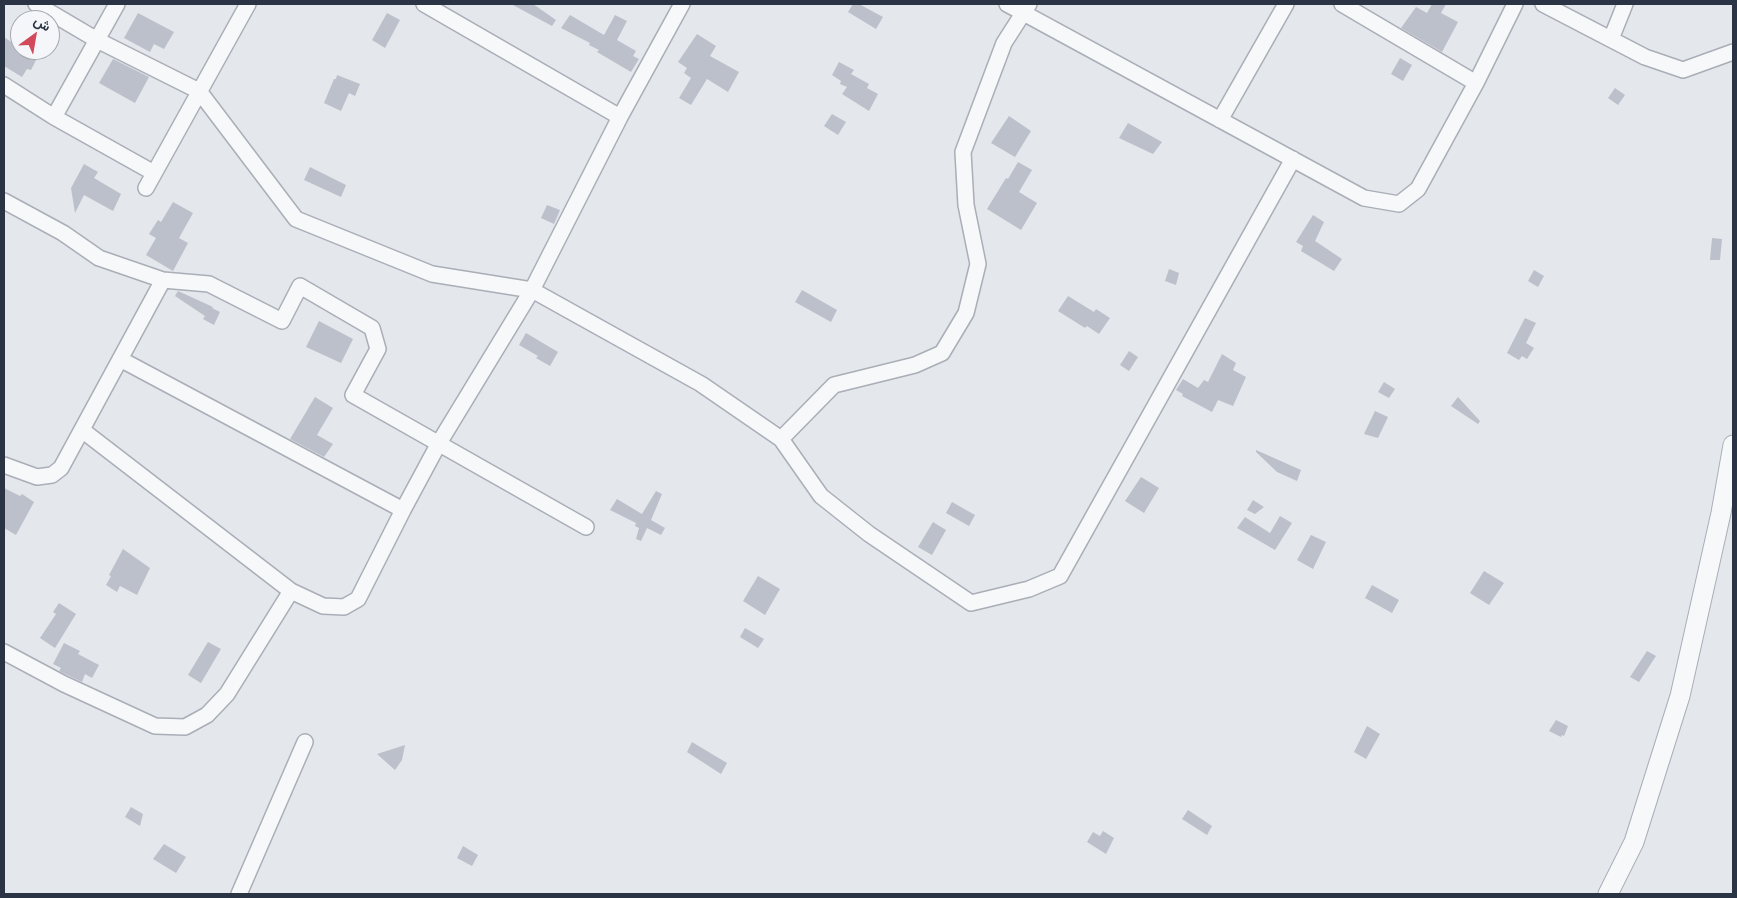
<!DOCTYPE html>
<meta charset="utf-8">
<style>
body{margin:0}
#map{position:relative;width:1737px;height:898px;overflow:hidden;background:#e4e7ec;font-family:"Space Grotesk",Vazirmatn,sans-serif}
canvas{display:block}
.frame{position:absolute;inset:0;border:5px solid #2b3445;pointer-events:none}
.north{position:absolute;left:10px;top:10px;width:50px;height:50px;box-sizing:border-box;background:#f4f6f9;border:1px solid #a4a8b1;border-radius:50%;rotate:32deg;font-size:14px;font-weight:700;line-height:20px;text-align:center;color:#2b3445}
.north::after{content:'';display:block;margin:auto;width:18px;height:22px;background:#d1495b;clip-path:polygon(50% 0,100% 100%,50% 72%,0 100%)}
</style>
<div id="map">
<canvas width="1737" height="898"></canvas>
<div class="frame"></div>
<div class="north">ش</div>
</div>
<script>
const ctx = document.querySelector('canvas').getContext('2d');
ctx.lineJoin = 'round';
function paint(path, color) {
  ctx.fillStyle = color;
  ctx.fill(path, 'evenodd');
}
function shape(rows) {
  const path = new Path2D();
  for (const r of rows) {
    path.moveTo(r[0], r[1]);
    for (let i = 2; i < r.length; i += 2) path.lineTo(r[i], r[i + 1]);
  }
  return path;
}
function stroke(path, color, width, dash) {
  ctx.strokeStyle = color;
  ctx.lineWidth = width;
  ctx.lineCap = dash ? 'butt' : 'round';
  ctx.setLineDash(dash || []);
  ctx.stroke(path);
}
const building = shape([
 [511,4,533,4,556,20,552,26],
 [853,4,859,4,883,17,876,29,848,12],
 [1432,4,1446,4,1441,13,1458,22,1442,52,1401,28,1416,7,1427,13],
 [138,13,174,32,164,49,154,44,150,52,124,38],
 [387,13,400,20,385,48,372,40],
 [570,15,604,35,615,15,627,21,617,40,636,51,633,56,639,59,631,72,597,52,599,50,589,45,590,43,561,28],
 [697,34,716,46,710,56,739,72,728,92,707,79,691,105,679,98,691,78,684,73,687,68,678,62],
 [4,37,20,48,20,50,36,50,33,55,37,58,31,70,27,69,22,77,4,66],
 [1400,58,1412,65,1403,81,1391,74],
 [113,59,149,77,135,103,99,83],
 [839,62,854,70,851,74,869,84,867,88,878,94,869,111,842,94,847,87,840,84,841,81,832,75],
 [337,75,360,84,355,96,349,93,341,111,324,103,334,79,336,79],
 [1615,88,1625,95,1618,105,1608,98],
 [832,114,846,122,838,135,824,126],
 [1009,116,1031,131,1015,157,991,143],
 [1128,123,1162,142,1153,154,1119,138],
 [1018,162,1032,170,1019,192,1037,203,1021,230,987,209,1006,178,1008,179],
 [84,164,98,172,94,178,121,194,113,211,84,195,75,213,71,188],
 [310,167,346,185,341,197,304,180],
 [173,202,193,213,179,238,188,243,173,271,146,255,156,238,149,234,158,220,161,222],
 [547,205,560,210,554,224,541,218],
 [1313,215,1324,222,1315,241,1342,259,1334,271,1301,251,1303,246,1296,242],
 [1712,238,1722,239,1720,260,1710,260],
 [1169,269,1179,273,1176,285,1165,281],
 [1534,270,1544,276,1538,287,1528,281],
 [802,290,837,310,831,322,795,302],
 [178,291,213,307,212,308,220,312,214,325,203,319,205,316,175,296],
 [1068,296,1094,312,1096,309,1110,318,1099,334,1087,326,1085,328,1058,311],
 [1525,318,1536,323,1526,343,1534,348,1527,359,1522,356,1519,360,1507,353],
 [319,321,353,339,341,363,306,347],
 [526,333,558,352,550,366,536,358,538,356,519,345],
 [1129,351,1138,357,1129,371,1120,365],
 [1222,354,1236,363,1233,370,1246,377,1233,406,1218,400,1212,412,1182,396,1183,394,1176,390,1183,379,1198,388,1204,380,1208,382],
 [1384,382,1395,389,1389,398,1378,392],
 [315,397,333,408,317,435,333,444,324,457,290,439],
 [1458,397,1480,421,1478,424,1451,406],
 [1375,411,1388,417,1378,438,1364,434],
 [1256,450,1301,470,1297,481,1277,472,1256,452],
 [1141,477,1159,488,1144,513,1125,501],
 [4,488,20,496,22,494,34,502,16,535,4,528],
 [656,491,662,494,651,520,665,528,661,535,647,528,641,541,636,539,639,528,635,526,636,523,610,510,617,499,642,514],
 [1253,500,1264,507,1255,514,1247,510],
 [952,502,975,515,969,526,946,513],
 [1280,516,1292,523,1275,550,1237,528,1245,517,1270,533],
 [933,522,946,530,932,555,918,547],
 [1311,535,1326,542,1313,569,1297,560],
 [123,549,150,568,137,595,120,586,117,592,106,585,111,576,109,575],
 [1484,571,1504,583,1489,605,1470,593],
 [758,576,780,589,765,615,743,601],
 [1372,585,1399,600,1392,613,1365,598],
 [59,603,76,614,55,648,40,638,56,614,53,612],
 [745,628,764,639,758,648,740,637],
 [208,642,221,649,201,683,188,675],
 [64,643,80,651,78,654,99,665,92,678,85,674,82,682,59,671,61,668,53,664],
 [1647,651,1656,656,1639,682,1630,677],
 [1556,720,1568,726,1564,736,1562,735,1561,737,1549,731],
 [1367,726,1380,734,1366,759,1354,752],
 [692,742,727,763,721,774,687,752],
 [405,745,402,760,395,770,377,754],
 [131,807,143,814,140,826,125,817],
 [1188,810,1212,826,1207,835,1182,819],
 [1103,831,1114,838,1106,854,1087,842,1093,832,1100,836],
 [164,844,186,857,176,873,153,859],
 [463,846,478,855,472,866,457,858]
]);
const minor = shape([
 [36,4,97,40,199,91,296,219,432,274,532,290,701,384,781,439,821,496,869,534,971,603,1029,589,1060,576,1293,159],
 [424,4,620,117],
 [1007,4,1364,198,1399,204,1418,189,1476,83,1515,4],
 [1342,4,1476,83],
 [1543,4,1645,57,1683,70,1733,52],
 [1611,39,1625,4],
 [4,85,54,117,154,173],
 [54,117,117,4],
 [1220,120,1286,4],
 [146,188,248,4],
 [4,201,63,233,99,258,163,280,209,284,282,321,300,286,372,328,378,349,353,395,586,527],
 [120,359,403,510],
 [82,430,291,591,323,606,344,607,358,599,403,510,439,443,532,290,620,117,682,4],
 [781,439,834,385,915,365,942,353,966,313,978,264,966,205,963,152,1004,43,1029,4],
 [4,465,37,477,52,475,61,468,163,280],
 [4,652,64,684,155,726,185,727,207,715,227,694,291,591],
 [239,894,305,742]
]);
const tertiary = shape([
 [1608,894,1634,842,1680,696,1721,513,1733,445]
]);
paint(building, '#bbc0ca');
stroke(minor, '#a9aeb7', 18);
stroke(tertiary, '#a9aeb7', 21);
stroke(minor, '#f7f8fa', 15);
stroke(tertiary, '#f7f8fa', 19);
</script>
